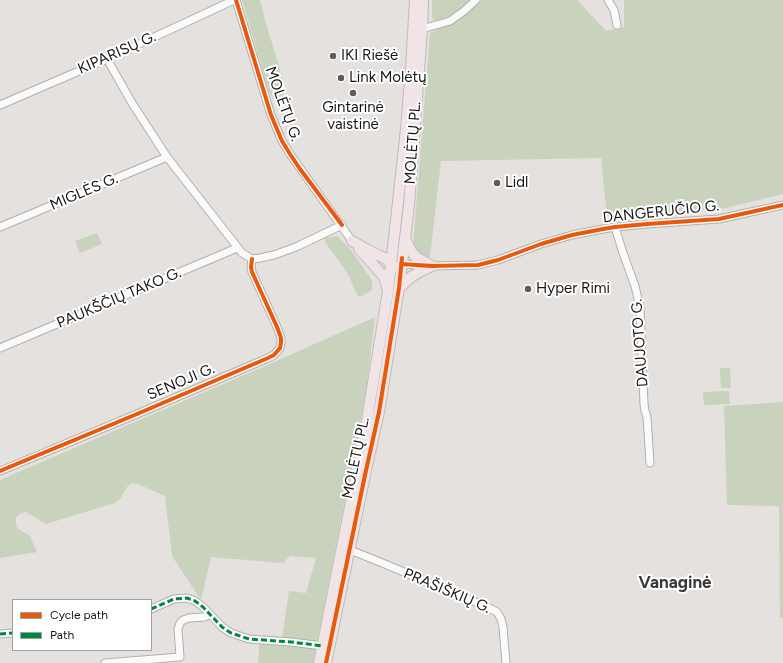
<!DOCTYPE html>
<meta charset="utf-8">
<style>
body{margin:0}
#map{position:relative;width:783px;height:663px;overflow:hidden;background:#e4e1df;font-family:Figtree,sans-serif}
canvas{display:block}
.legend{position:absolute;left:12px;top:599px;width:140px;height:52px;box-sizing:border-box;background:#fff;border:1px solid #a2a1a1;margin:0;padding:5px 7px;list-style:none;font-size:12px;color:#171514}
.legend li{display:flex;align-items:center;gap:8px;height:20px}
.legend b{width:20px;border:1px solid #a2a1a1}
</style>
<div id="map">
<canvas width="783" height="663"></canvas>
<ul class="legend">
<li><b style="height:5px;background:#e8590c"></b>Cycle path</li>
<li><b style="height:5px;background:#00873e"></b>Path</li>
</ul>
</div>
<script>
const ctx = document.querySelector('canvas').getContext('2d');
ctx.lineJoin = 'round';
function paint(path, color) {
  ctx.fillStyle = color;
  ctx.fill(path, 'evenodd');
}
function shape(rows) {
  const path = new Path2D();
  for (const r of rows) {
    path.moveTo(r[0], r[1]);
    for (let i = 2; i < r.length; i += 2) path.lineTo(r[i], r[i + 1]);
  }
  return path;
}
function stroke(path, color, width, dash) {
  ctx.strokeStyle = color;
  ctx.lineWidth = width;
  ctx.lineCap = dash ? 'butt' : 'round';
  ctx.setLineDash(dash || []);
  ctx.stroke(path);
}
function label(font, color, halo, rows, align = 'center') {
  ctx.font = font + ' Figtree,sans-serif';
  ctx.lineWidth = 4;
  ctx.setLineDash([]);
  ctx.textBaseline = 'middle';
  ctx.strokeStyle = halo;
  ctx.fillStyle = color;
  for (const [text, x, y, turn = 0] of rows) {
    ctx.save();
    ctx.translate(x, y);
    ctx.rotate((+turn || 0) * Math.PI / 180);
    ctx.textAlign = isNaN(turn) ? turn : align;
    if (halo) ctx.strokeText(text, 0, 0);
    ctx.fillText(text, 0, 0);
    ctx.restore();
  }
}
const green = shape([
 [242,0,260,0,266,24,277,59,283,81,284,94,279,97,273,98,269,92],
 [432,0,471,0,461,10,436,22,433,19,432,16],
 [480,0,577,0,606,31,624,27,624,0,783,0,783,194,721,209,624,214,607,216,601,158,441,161,430,257,420,256,413,245,430,33,457,21],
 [97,233,102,244,80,253,75,241],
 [337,236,350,249,363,267,372,281,372,290,362,296,359,296,357,295,349,276,339,261,325,242,325,238],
 [375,317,366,391,313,663,258,663,260,636,282,638,289,591,306,593,316,558,290,556,283,563,211,557,201,600,172,556,165,496,138,484,131,483,127,487,120,499,115,503,46,524,26,512,21,513,16,517,16,523,17,528,30,536,37,552,0,558,0,480,263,367],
 [720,368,730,368,731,388,721,388],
 [729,391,730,404,704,405,703,392],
 [783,402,783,618,780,618,779,506,727,505,724,406]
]);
const minor = shape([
 [236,0,271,115,282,141,290,154,352,241],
 [608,0,614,10,617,25],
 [422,29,450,21,464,11,476,0],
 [107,59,132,103,167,157,242,253,252,259,260,258,274,255,296,247,342,225],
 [0,105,107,59,234,0],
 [0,227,167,157],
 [615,227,623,253,635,286,640,308,644,404,645,411,647,417,650,463],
 [401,264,432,266,478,265,498,260,541,244,572,235,603,229,615,227,647,224,719,219,783,205],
 [0,348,237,248],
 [0,471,137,414,268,358,274,355,280,348,281,343,281,338,277,327,252,272,251,267,252,259],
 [349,551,355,552,380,562,487,607,497,612,501,619,503,627,506,663],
 [151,609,174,599,187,598,195,601,203,607,222,627,231,633,249,639,291,642,323,646],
 [0,634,13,633],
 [105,663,180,657,178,629,180,623,183,620,189,618,205,617,209,614]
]);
const highway = shape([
 [405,238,411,251,416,257,432,266],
 [352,241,366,249,386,259,394,267],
 [359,249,371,262,384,277,387,287],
 [399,288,411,277,421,271,432,266],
 [319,663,366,426,388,291,398,202,406,129,411,68,415,0],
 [326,663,365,475,379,412,399,288,409,205,422,29,423,0]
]);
const quiet = shape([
 [151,609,174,599,187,598,195,601,203,607,222,627,231,633,249,639,291,642,323,646],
 [0,634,13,633]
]);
const cycleway = shape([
 [236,0,271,115,282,141,290,154,300,169,342,225],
 [401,264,432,266,478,265,498,260,541,244,572,235,603,229,615,227,647,224,719,219,783,205],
 [0,471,137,414,268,358,274,355,280,348,281,343,281,338,277,327,252,272,251,267,252,259],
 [326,663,365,475,379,412,399,288,402,258]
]);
const markers = [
 [333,56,4,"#5f5c5b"],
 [341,78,4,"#5f5c5b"],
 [353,93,4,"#5f5c5b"],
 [497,183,4,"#5f5c5b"],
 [528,289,4,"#5f5c5b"]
];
const streetNames = [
 ["KIPARISŲ G.",117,53,-24],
 ["MOLĖTŲ G.",283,104,70],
 ["MOLĖTŲ PL.",413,143,-86],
 ["MIGLĖS G.",84,192,-23],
 ["DANGERUČIO G.",661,212,-6],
 ["PAUKŠČIŲ TAKO G.",119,298,-23],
 ["DAUJOTO G.",640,343,-94],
 ["SENOJI G.",181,382,-23],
 ["MOLĖTŲ PL.",356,458,-78],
 ["PRAŠIŠKIŲ G.",447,591,23]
];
const poiNames = [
 ["IKI Riešė",341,56],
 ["Link Molėtų",349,78],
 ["Gintarinė",353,108,"center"],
 ["vaistinė",353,125,"center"],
 ["Lidl",505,183],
 ["Hyper Rimi",536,289]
];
const quarterNames = [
 ["Vanaginė",675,583]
];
paint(green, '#c8d2bd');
stroke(minor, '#b2b0ae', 9);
stroke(highway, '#bebdbc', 12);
stroke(minor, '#fbfafa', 7);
stroke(highway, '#f0e4e7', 10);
stroke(quiet, '#00873e', 3, [6, 3]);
stroke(cycleway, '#e8590c', 4);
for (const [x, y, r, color] of markers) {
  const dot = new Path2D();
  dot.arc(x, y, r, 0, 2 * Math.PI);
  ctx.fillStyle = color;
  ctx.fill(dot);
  stroke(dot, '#fff', 1.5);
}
label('15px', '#171514', '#fff', streetNames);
label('15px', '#171514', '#fff', poiNames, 'left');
label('bold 17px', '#3c3937', '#fff', quarterNames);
</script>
